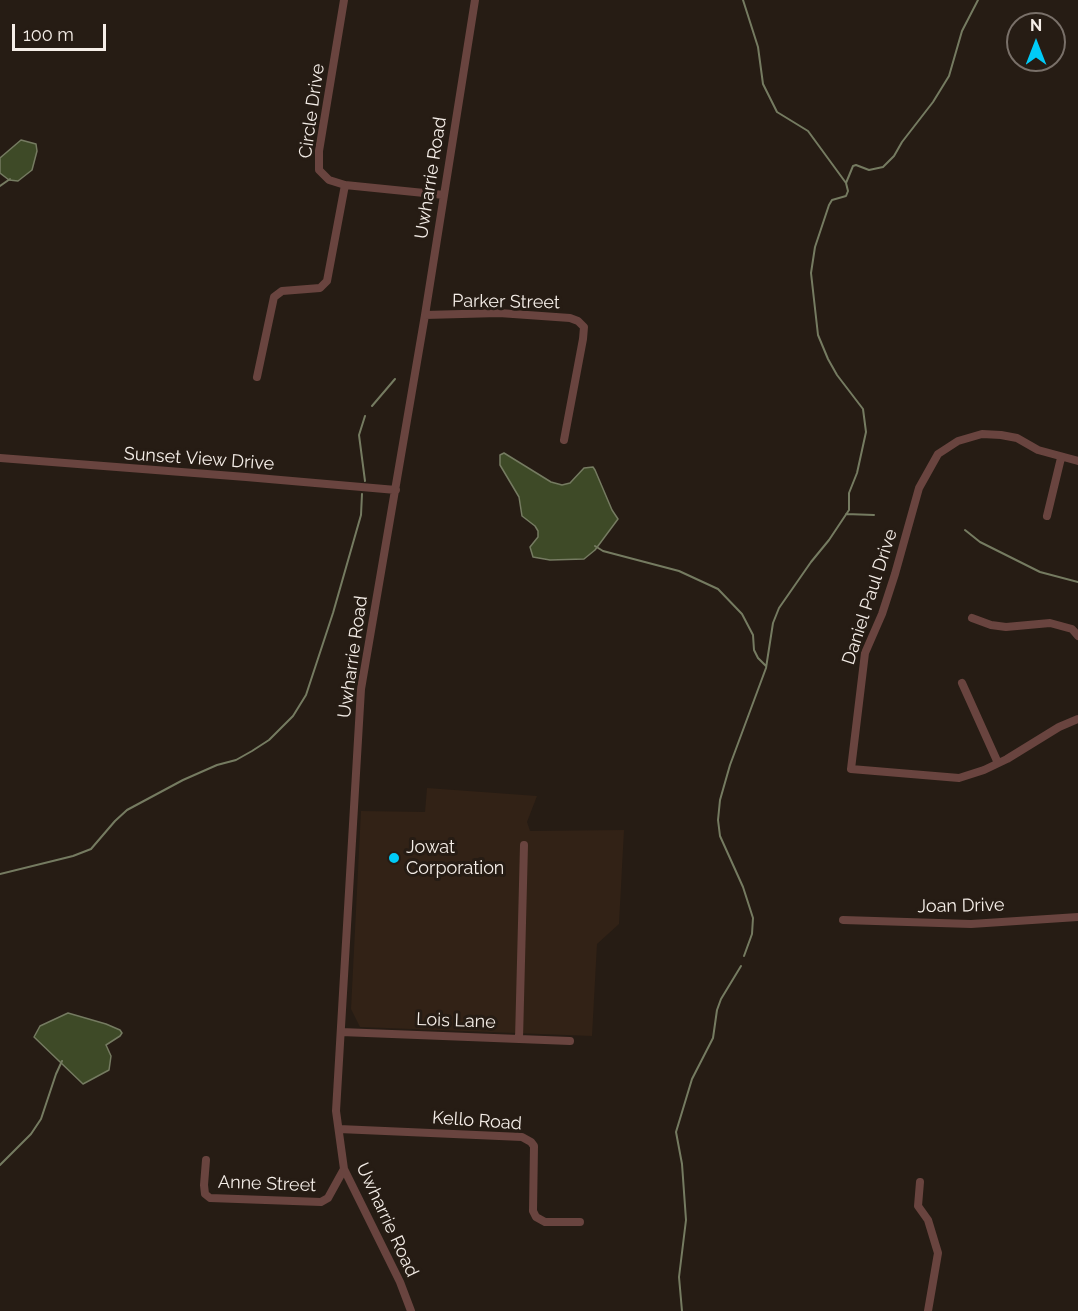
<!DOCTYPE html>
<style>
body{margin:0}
#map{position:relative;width:1078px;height:1311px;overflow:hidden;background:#261c14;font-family:Raleway,sans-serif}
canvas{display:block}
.north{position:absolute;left:1006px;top:12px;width:60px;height:60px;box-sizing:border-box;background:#261c14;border:2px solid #797069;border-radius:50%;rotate:0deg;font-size:16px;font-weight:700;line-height:24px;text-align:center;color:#f5eee8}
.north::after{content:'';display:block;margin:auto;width:21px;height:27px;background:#00cbf8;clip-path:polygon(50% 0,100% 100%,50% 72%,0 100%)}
.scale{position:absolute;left:12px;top:24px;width:94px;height:27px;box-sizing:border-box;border:3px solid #f5eee8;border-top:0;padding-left:8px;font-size:18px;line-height:21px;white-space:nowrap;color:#f5eee8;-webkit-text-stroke:4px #261c14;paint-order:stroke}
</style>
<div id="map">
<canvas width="1078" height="1311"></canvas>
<div class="north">N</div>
<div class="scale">100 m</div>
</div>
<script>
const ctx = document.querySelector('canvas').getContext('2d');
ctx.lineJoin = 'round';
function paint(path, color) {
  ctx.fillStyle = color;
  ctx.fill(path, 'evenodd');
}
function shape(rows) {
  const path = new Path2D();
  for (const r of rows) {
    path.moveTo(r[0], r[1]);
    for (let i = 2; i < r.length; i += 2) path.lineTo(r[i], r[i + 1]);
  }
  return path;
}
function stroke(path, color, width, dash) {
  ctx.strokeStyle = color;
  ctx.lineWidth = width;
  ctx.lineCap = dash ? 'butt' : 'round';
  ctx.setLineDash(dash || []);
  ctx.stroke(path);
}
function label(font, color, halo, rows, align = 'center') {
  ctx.font = font + ' Raleway,sans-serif';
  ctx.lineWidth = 6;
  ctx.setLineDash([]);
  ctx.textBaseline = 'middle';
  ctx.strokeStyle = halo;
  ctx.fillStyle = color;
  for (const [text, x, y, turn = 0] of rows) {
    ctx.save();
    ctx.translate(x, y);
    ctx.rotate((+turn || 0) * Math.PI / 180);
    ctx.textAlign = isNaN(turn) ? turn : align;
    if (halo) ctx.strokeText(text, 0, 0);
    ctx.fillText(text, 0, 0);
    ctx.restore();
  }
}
const built = shape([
 [427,788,537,796,527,822,530,831,624,830,619,924,597,944,592,1036,360,1027,351,1009,361,811,425,812]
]);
const water = shape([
 [21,140,36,144,37,151,32,170,18,181,9,180,0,173,0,158,21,140],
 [504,453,551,482,562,485,570,483,584,468,593,467,595,470,612,510,618,519,595,550,584,559,550,560,533,557,530,547,538,537,538,531,535,526,522,516,519,497,500,465,500,455,504,453],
 [68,1013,106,1024,120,1030,122,1033,120,1036,106,1045,111,1056,109,1070,83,1084,34,1037,40,1026,68,1013]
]);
const stream = shape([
 [743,0,758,47,763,84,777,112,808,131,846,183,848,191,846,196,832,200,829,205,815,247,811,273,818,335,828,359,837,375,863,409,866,432,857,473,849,493,849,510,829,540,811,562,779,608,773,623,766,668,730,765,720,800,718,820,720,836,743,887,753,918,752,934,744,956],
 [846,183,853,166,856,165,869,170,883,167,894,156,902,142,933,102,949,76,962,31,978,0],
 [0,186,10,179],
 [372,406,395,379],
 [365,481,359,435,365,416],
 [846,514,874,515],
 [965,530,980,542,1040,572,1078,582],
 [595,546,603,551,679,571,718,589,742,614,753,635,754,650,758,658,766,666],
 [0,874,73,856,91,849,115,821,127,810,183,780,217,765,236,760,252,751,269,740,293,716,306,695,333,613,361,515,362,494],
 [0,1165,31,1134,41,1119,56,1074,62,1061],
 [682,1311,679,1277,686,1220,682,1164,676,1132,692,1079,713,1038,717,1010,721,999,741,966]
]);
const minor = shape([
 [344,0,319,151,319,170,329,180,345,185,444,195],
 [425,315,499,313,570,318,578,321,584,327,583,339,564,440],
 [257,377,274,297,282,291,320,288,327,281,345,185],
 [0,458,246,477,396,490],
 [1078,461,1038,450,1017,438,1001,435,982,434,958,441,938,454,919,488,895,574,882,614,865,653,851,769,959,778,984,770,1007,759,1059,727,1078,719],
 [1047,516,1061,458],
 [972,618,991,625,1006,627,1050,623,1072,629,1078,636],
 [962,683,998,763],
 [843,920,971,924,1078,917],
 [341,1032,570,1041],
 [519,1039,524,845],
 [339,1129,522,1137,531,1142,534,1146,533,1211,536,1217,545,1222,580,1222],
 [206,1160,204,1185,205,1194,210,1198,321,1202,328,1198,344,1169],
 [920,1182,918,1206,928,1220,938,1253,928,1311],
 [411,1311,400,1282,344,1169,336,1111,361,689,425,315,475,0]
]);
const markers = [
 [394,858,6,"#00cbf8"]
];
const streetNames = [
 ["Circle Drive",312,111,-82],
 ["Uwharrie Road",431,178,-81],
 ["Parker Street",506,302,1],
 ["Sunset View Drive",199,459,4],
 ["Daniel Paul Drive",870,597,-72],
 ["Uwharrie Road",353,657,-82],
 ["Joan Drive",961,906,-1],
 ["Lois Lane",456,1021,2],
 ["Kello Road",477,1121,4],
 ["Anne Street",267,1184,2],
 ["Uwharrie Road",387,1220,65]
];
const poiNames = [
 ["Jowat",406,848],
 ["Corporation",406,869]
];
paint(built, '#322216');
paint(water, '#3e4a27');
stroke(water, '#757b61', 1.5);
stroke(stream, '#757b61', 2);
stroke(minor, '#69443f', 8);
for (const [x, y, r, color] of markers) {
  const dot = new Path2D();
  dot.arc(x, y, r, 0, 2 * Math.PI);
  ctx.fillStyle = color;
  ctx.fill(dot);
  stroke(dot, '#261c14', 2);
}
label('18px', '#f5eee8', '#261c14', streetNames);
label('18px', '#f5eee8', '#261c14', poiNames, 'left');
</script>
